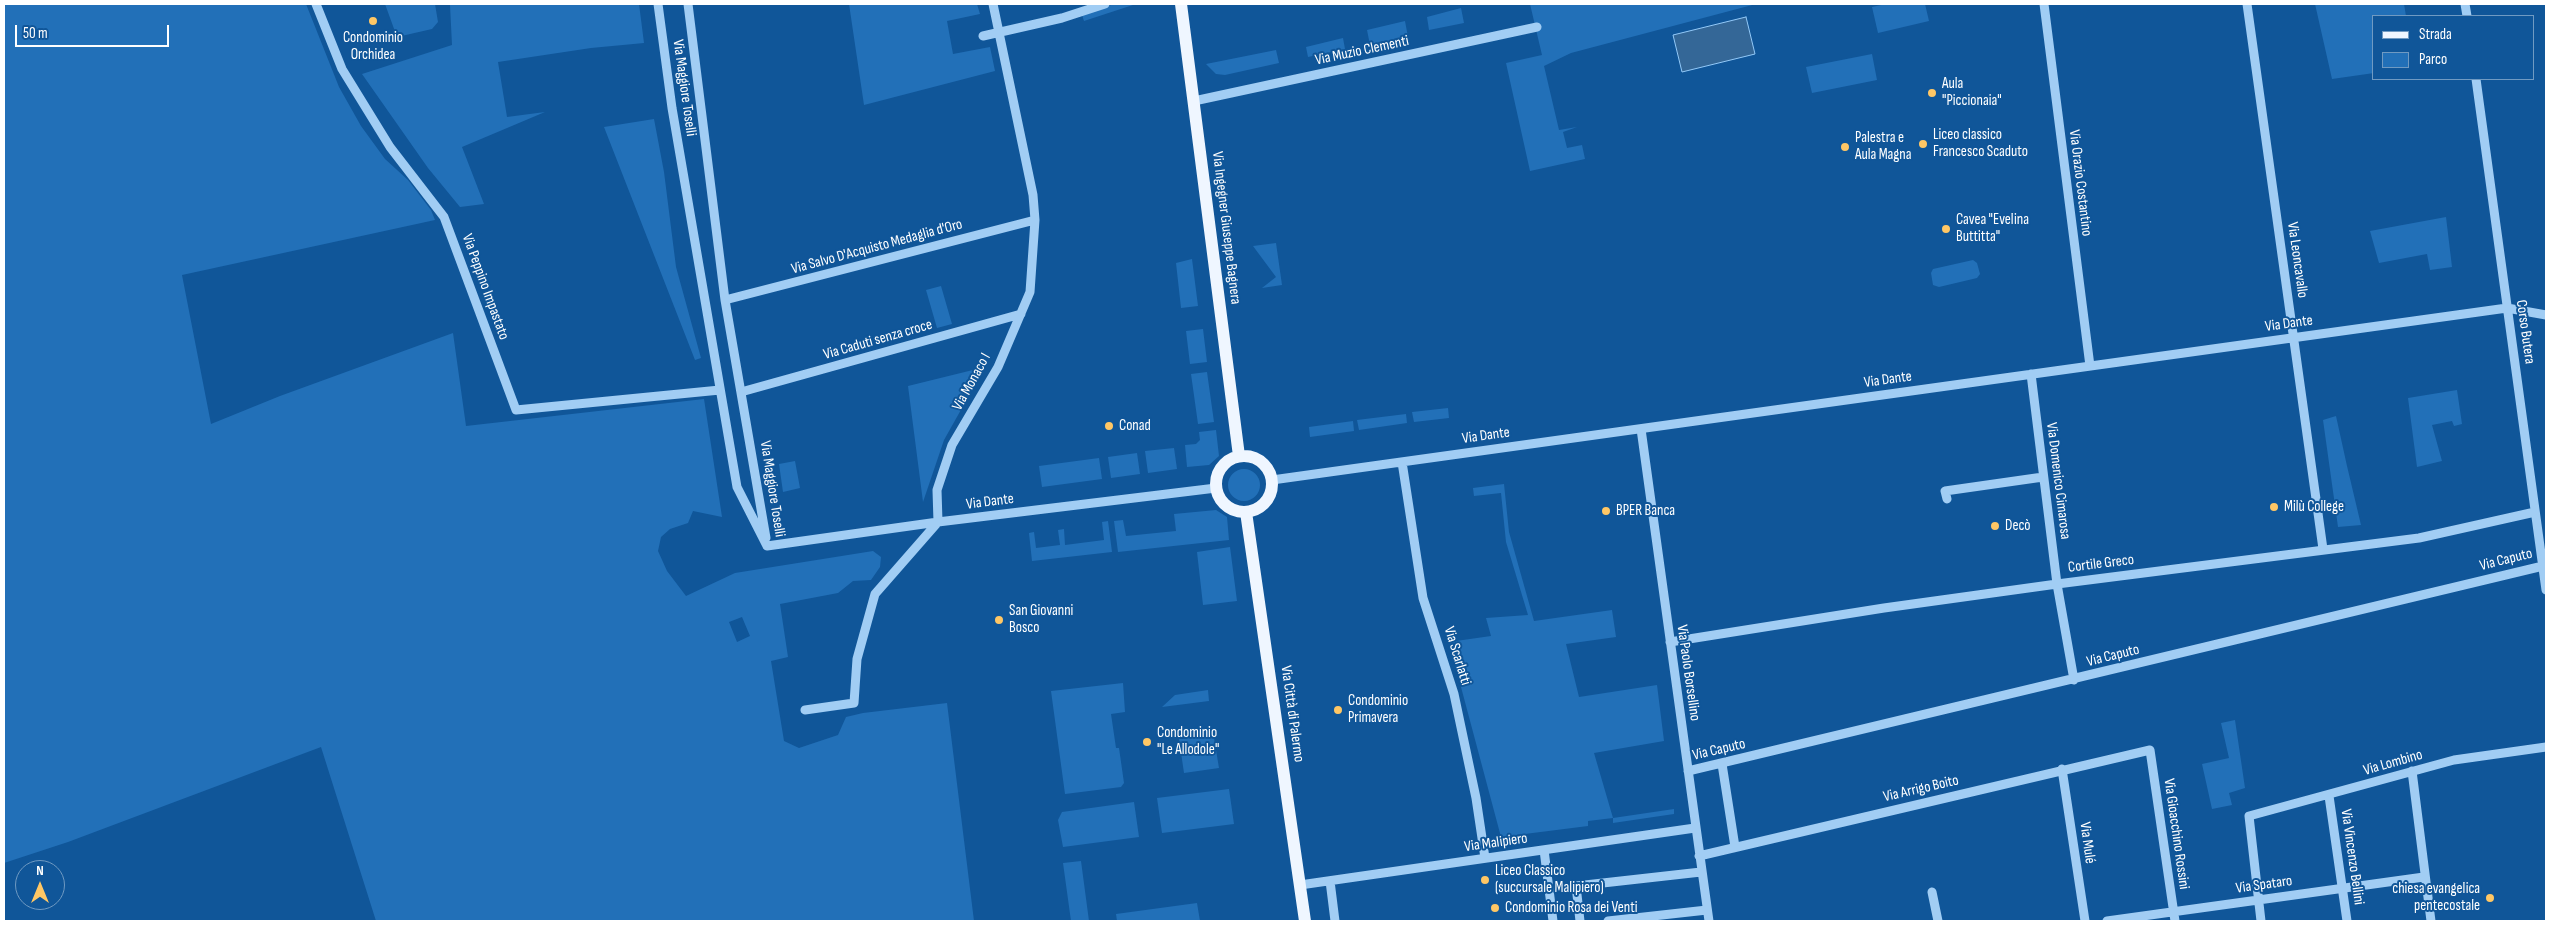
<!DOCTYPE html>
<meta charset="utf-8">
<style>
body{margin:0}
#map{position:relative;width:2550px;height:925px;overflow:hidden;background:#105699;font-family:"Sofia Sans Condensed",sans-serif}
canvas{display:block}
.frame{position:absolute;inset:0;border:5px solid #fff;pointer-events:none}
.legend{position:absolute;left:2372px;top:15px;width:162px;height:65px;box-sizing:border-box;background:#105699;border:1px solid #709ac2;margin:0;padding:6px 9px;list-style:none;font-size:15px;color:#fff}
.legend li{display:flex;align-items:center;gap:10px;height:25px}
.legend b{width:25px;border:1px solid #709ac2}
.north{position:absolute;left:15px;top:860px;width:50px;height:50px;box-sizing:border-box;background:#105699;border:1px solid #709ac2;border-radius:50%;rotate:0deg;font-size:14px;font-weight:700;line-height:20px;text-align:center;color:#fff}
.north::after{content:'';display:block;margin:auto;width:18px;height:22px;background:#ffc765;clip-path:polygon(50% 0,100% 100%,50% 72%,0 100%)}
.scale{position:absolute;left:15px;top:25px;width:154px;height:22px;box-sizing:border-box;border:2px solid #fff;border-top:0;padding-left:6px;font-size:15px;line-height:18px;white-space:nowrap;color:#fff;-webkit-text-stroke:4px #105699;paint-order:stroke}
</style>
<div id="map">
<canvas width="2550" height="925"></canvas>
<div class="frame"></div>
<ul class="legend">
<li><b style="height:6px;background:#eff6ff"></b>Strada</li>
<li><b style="height:14px;background:#2270b8"></b>Parco</li>
</ul>
<div class="north">N</div>
<div class="scale">50 m</div>
</div>
<script>
const ctx = document.querySelector('canvas').getContext('2d');
ctx.lineJoin = 'round';
function paint(path, color) {
  ctx.fillStyle = color;
  ctx.fill(path, 'evenodd');
}
function shape(rows) {
  const path = new Path2D();
  for (const r of rows) {
    if (r.length === 3) {
      path.moveTo(r[0] + r[2], r[1]);
      path.arc(r[0], r[1], r[2], 0, 2 * Math.PI);
      continue;
    }
    path.moveTo(r[0], r[1]);
    for (let i = 2; i < r.length; i += 2) path.lineTo(r[i], r[i + 1]);
  }
  return path;
}
function stroke(path, color, width, dash) {
  ctx.strokeStyle = color;
  ctx.lineWidth = width;
  ctx.lineCap = dash ? 'butt' : 'round';
  ctx.setLineDash(dash || []);
  ctx.stroke(path);
}
function label(font, color, halo, rows, align = 'center') {
  ctx.font = font + ' "Sofia Sans Condensed",sans-serif';
  ctx.lineWidth = 4;
  ctx.setLineDash([]);
  ctx.textBaseline = 'middle';
  ctx.strokeStyle = halo;
  ctx.fillStyle = color;
  for (const [text, x, y, turn = 0] of rows) {
    ctx.save();
    ctx.translate(x, y);
    ctx.rotate((+turn || 0) * Math.PI / 180);
    ctx.textAlign = isNaN(turn) ? turn : align;
    if (halo) ctx.strokeText(text, 0, 0);
    ctx.fillText(text, 0, 0);
    ctx.restore();
  }
}
const green = shape([
 [4,4,306,4,339,87,361,126,385,159,408,180,431,210,435,220,182,275,211,424,280,396,453,333,466,426,704,399,722,517,693,511,688,523,670,529,661,537,658,551,667,571,686,596,735,573,873,551,881,557,880,567,871,580,853,581,838,593,780,604,788,657,771,661,784,741,799,748,838,735,846,717,863,713,947,703,974,921,376,921,321,747,68,842,4,863],
 [742,617,750,636,737,642,729,622],
 [385,4,435,4,438,22,432,29,397,37],
 [453,4,639,4,644,43,591,48,498,62,507,117,545,112,462,147,484,204,460,207,428,168,362,74,452,45,450,5],
 [849,4,977,4,980,14,947,21,953,54,990,47,995,71,864,105],
 [1114,4,1136,4,1084,21,1082,15],
 [1530,4,1756,4,1571,53,1544,66,1559,130,1577,127,1563,132,1567,148,1582,145,1585,159,1530,171,1506,63,1542,55],
 [1886,4,1925,4,1929,21,1878,33,1872,7],
 [2315,4,2404,4,2406,16,2374,16,2374,73,2332,79],
 [1461,8,1464,23,1429,30,1427,17],
 [1405,21,1408,37,1370,45,1367,30],
 [1343,38,1345,49,1308,57,1306,47],
 [1276,50,1279,63,1225,75,1216,74,1206,64],
 [1872,54,1877,80,1812,93,1806,67],
 [654,119,664,172,676,267,701,358,695,360,604,127],
 [2446,217,2452,267,2430,270,2427,254,2379,263,2370,231],
 [1276,243,1282,285,1262,288,1276,277,1253,246],
 [1192,259,1198,306,1181,308,1176,263],
 [1973,260,1977,263,1980,274,1977,278,1939,287,1933,285,1931,273,1933,269],
 [941,286,952,324,937,328,926,290],
 [1203,329,1207,362,1190,364,1186,331],
 [985,367,944,440,923,502,908,386],
 [1207,372,1214,422,1198,424,1191,374],
 [2457,390,2462,424,2454,426,2452,421,2432,425,2442,461,2417,467,2408,398],
 [1448,408,1449,418,1414,422,1412,412],
 [1406,414,1407,423,1359,430,1357,420],
 [2336,416,2347,466,2361,525,2338,527,2323,420],
 [1353,421,1354,431,1310,437,1309,427],
 [1216,430,1219,456,1209,465,1187,467,1185,445,1196,444,1200,440,1199,432],
 [1174,448,1177,469,1148,473,1145,451],
 [1137,453,1140,474,1111,478,1108,457],
 [1099,458,1102,479,1042,487,1039,466],
 [795,461,800,488,783,492,779,464],
 [1244,485,16],
 [1504,484,1509,532,1534,621,1612,610,1616,637,1566,644,1579,697,1657,685,1664,741,1594,753,1613,818,1674,809,1674,814,1613,823,1613,818,1588,821,1588,826,1501,837,1449,642,1491,636,1486,618,1528,615,1506,542,1501,493,1474,496,1473,488],
 [1216,510,1227,517,1229,540,1118,552,1114,521,1123,520,1126,536,1176,531,1174,514],
 [1108,521,1112,552,1032,561,1029,533,1034,532,1036,548,1060,545,1058,530,1064,529,1065,545,1104,540,1102,522],
 [1230,547,1237,601,1203,605,1197,552],
 [1123,683,1125,712,1111,714,1116,748,1119,748,1124,783,1121,787,1065,794,1051,691],
 [1208,690,1209,701,1162,707,1175,695],
 [2235,720,2245,788,2229,793,2232,805,2212,809,2202,764,2229,758,2221,723],
 [1213,732,1219,768,1184,773,1179,739,1200,737,1200,734],
 [1229,789,1234,824,1162,833,1157,798],
 [1134,802,1139,837,1063,847,1058,820,1062,812],
 [1081,861,1089,921,1071,921,1063,863],
 [1197,903,1200,921,1117,921,1116,914]
]);
const water = shape([
 [1746,17,1755,54,1682,72,1673,35,1746,17]
]);
const minor = shape([
 [316,4,342,69,390,147,444,217,516,410,720,390],
 [658,4,672,108,737,487,767,546],
 [688,4,725,300,766,538],
 [2044,4,2090,366],
 [2247,4,2323,549],
 [2465,4,2467,16],
 [983,36,1062,18,1105,4],
 [2476,79,2546,590],
 [1194,101,1537,27],
 [725,300,1035,220],
 [2031,374,2057,584,2074,680],
 [741,392,1021,314],
 [1641,429,1709,921],
 [1402,462,1423,598,1454,694,1476,798,1485,858],
 [1272,480,2507,308,2546,315],
 [1947,499,1945,491,2043,477],
 [767,546,938,522,1216,488],
 [1670,642,1884,608,2057,584,2419,538,2535,512],
 [805,710,854,703,857,659,875,594,938,522,937,490,952,445,998,367,1030,292,1035,220,1033,195,993,4],
 [1722,764,1735,847],
 [2062,769,2085,921],
 [1688,771,2543,566],
 [2412,771,2431,921],
 [2329,796,2347,921],
 [1544,850,1553,921],
 [1699,856,2150,750,2175,921],
 [1330,881,1335,921],
 [1300,885,1695,828],
 [1932,892,1938,921],
 [1580,921,1576,886,1701,872],
 [1608,921,1707,910],
 [2107,921,2424,877],
 [2261,921,2249,816,2454,760,2546,747]
]);
const major = shape([
 [1181,4,1239,456],
 [1244,484,28],
 [1246,512,1305,921]
]);
const markers = [
 [373,21,5,"#ffc765"],
 [1932,93,5,"#ffc765"],
 [1923,144,5,"#ffc765"],
 [1845,147,5,"#ffc765"],
 [1946,229,5,"#ffc765"],
 [1109,426,5,"#ffc765"],
 [2274,507,5,"#ffc765"],
 [1606,511,5,"#ffc765"],
 [1995,526,5,"#ffc765"],
 [999,620,5,"#ffc765"],
 [1338,710,5,"#ffc765"],
 [1147,742,5,"#ffc765"],
 [1485,880,5,"#ffc765"],
 [2490,898,5,"#ffc765"],
 [1495,908,5,"#ffc765"]
];
const poiNames = [
 ["Condominio",373,38,"center"],
 ["Orchidea",373,55,"center"],
 ["Aula",1942,84],
 ["\"Piccionaia\"",1942,101],
 ["Liceo classico",1933,135],
 ["Francesco Scaduto",1933,152],
 ["Palestra e",1855,138],
 ["Aula Magna",1855,155],
 ["Cavea \"Evelina",1956,220],
 ["Buttitta\"",1956,237],
 ["Conad",1119,426],
 ["Milù College",2284,507],
 ["BPER Banca",1616,511],
 ["Decò",2005,526],
 ["San Giovanni",1009,611],
 ["Bosco",1009,628],
 ["Condominio",1348,701],
 ["Primavera",1348,718],
 ["Condominio",1157,733],
 ["\"Le Allodole\"",1157,750],
 ["Liceo Classico",1495,871],
 ["(succursale Malipiero)",1495,888],
 ["chiesa evangelica",2480,889,"right"],
 ["pentecostale",2480,906,"right"],
 ["Condominio Rosa dei Venti",1505,908]
];
const streetNames = [
 ["Via Muzio Clementi",1362,51,-12],
 ["Via Maggiore Toselli",684,88,82],
 ["Via Orazio Costantino",2080,183,83],
 ["Via Ingegner Giuseppe Bagnera",1226,228,83],
 ["Via Salvo D'Acquisto Medaglia d'Oro",877,247,-15],
 ["Via Leoncavallo",2297,260,82],
 ["Via Peppino Impastato",485,287,70],
 ["Via Dante",2289,324,-8],
 ["Corso Butera",2525,332,82],
 ["Via Caduti senza croce",878,340,-16],
 ["Via Dante",1888,380,-8],
 ["Via Monaco I",972,382,-61],
 ["Via Dante",1486,436,-8],
 ["Via Domenico Cimarosa",2058,481,83],
 ["Via Maggiore Toselli",772,489,81],
 ["Via Dante",990,502,-7],
 ["Via Caputo",2506,560,-14],
 ["Cortile Greco",2101,564,-7],
 ["Via Scarlatti",1457,656,73],
 ["Via Caputo",2113,656,-14],
 ["Via Paolo Borsellino",1688,673,82],
 ["Via Città di Palermo",1292,714,82],
 ["Via Caputo",1719,750,-13],
 ["Via Lombino",2393,763,-16],
 ["Via Arrigo Boito",1921,789,-13],
 ["Via Gioacchino Rossini",2176,834,82],
 ["Via Malipiero",1496,843,-8],
 ["Via Mulé",2087,843,82],
 ["Via Vincenzo Bellini",2352,857,82],
 ["Via Spataro",2264,885,-8]
];
paint(green, '#2270b8');
paint(water, '#346797');
stroke(water, '#93c9f8', 1);
stroke(minor, '#a1cdf4', 9);
stroke(major, '#eff6ff', 12);
for (const [x, y, r, color] of markers) {
  const dot = new Path2D();
  dot.arc(x, y, r, 0, 2 * Math.PI);
  ctx.fillStyle = color;
  ctx.fill(dot);
  stroke(dot, '#105699', 2);
}
label('15px', '#fff', '#105699', poiNames, 'left');
label('15px', '#fff', '#105699', streetNames);
</script>
